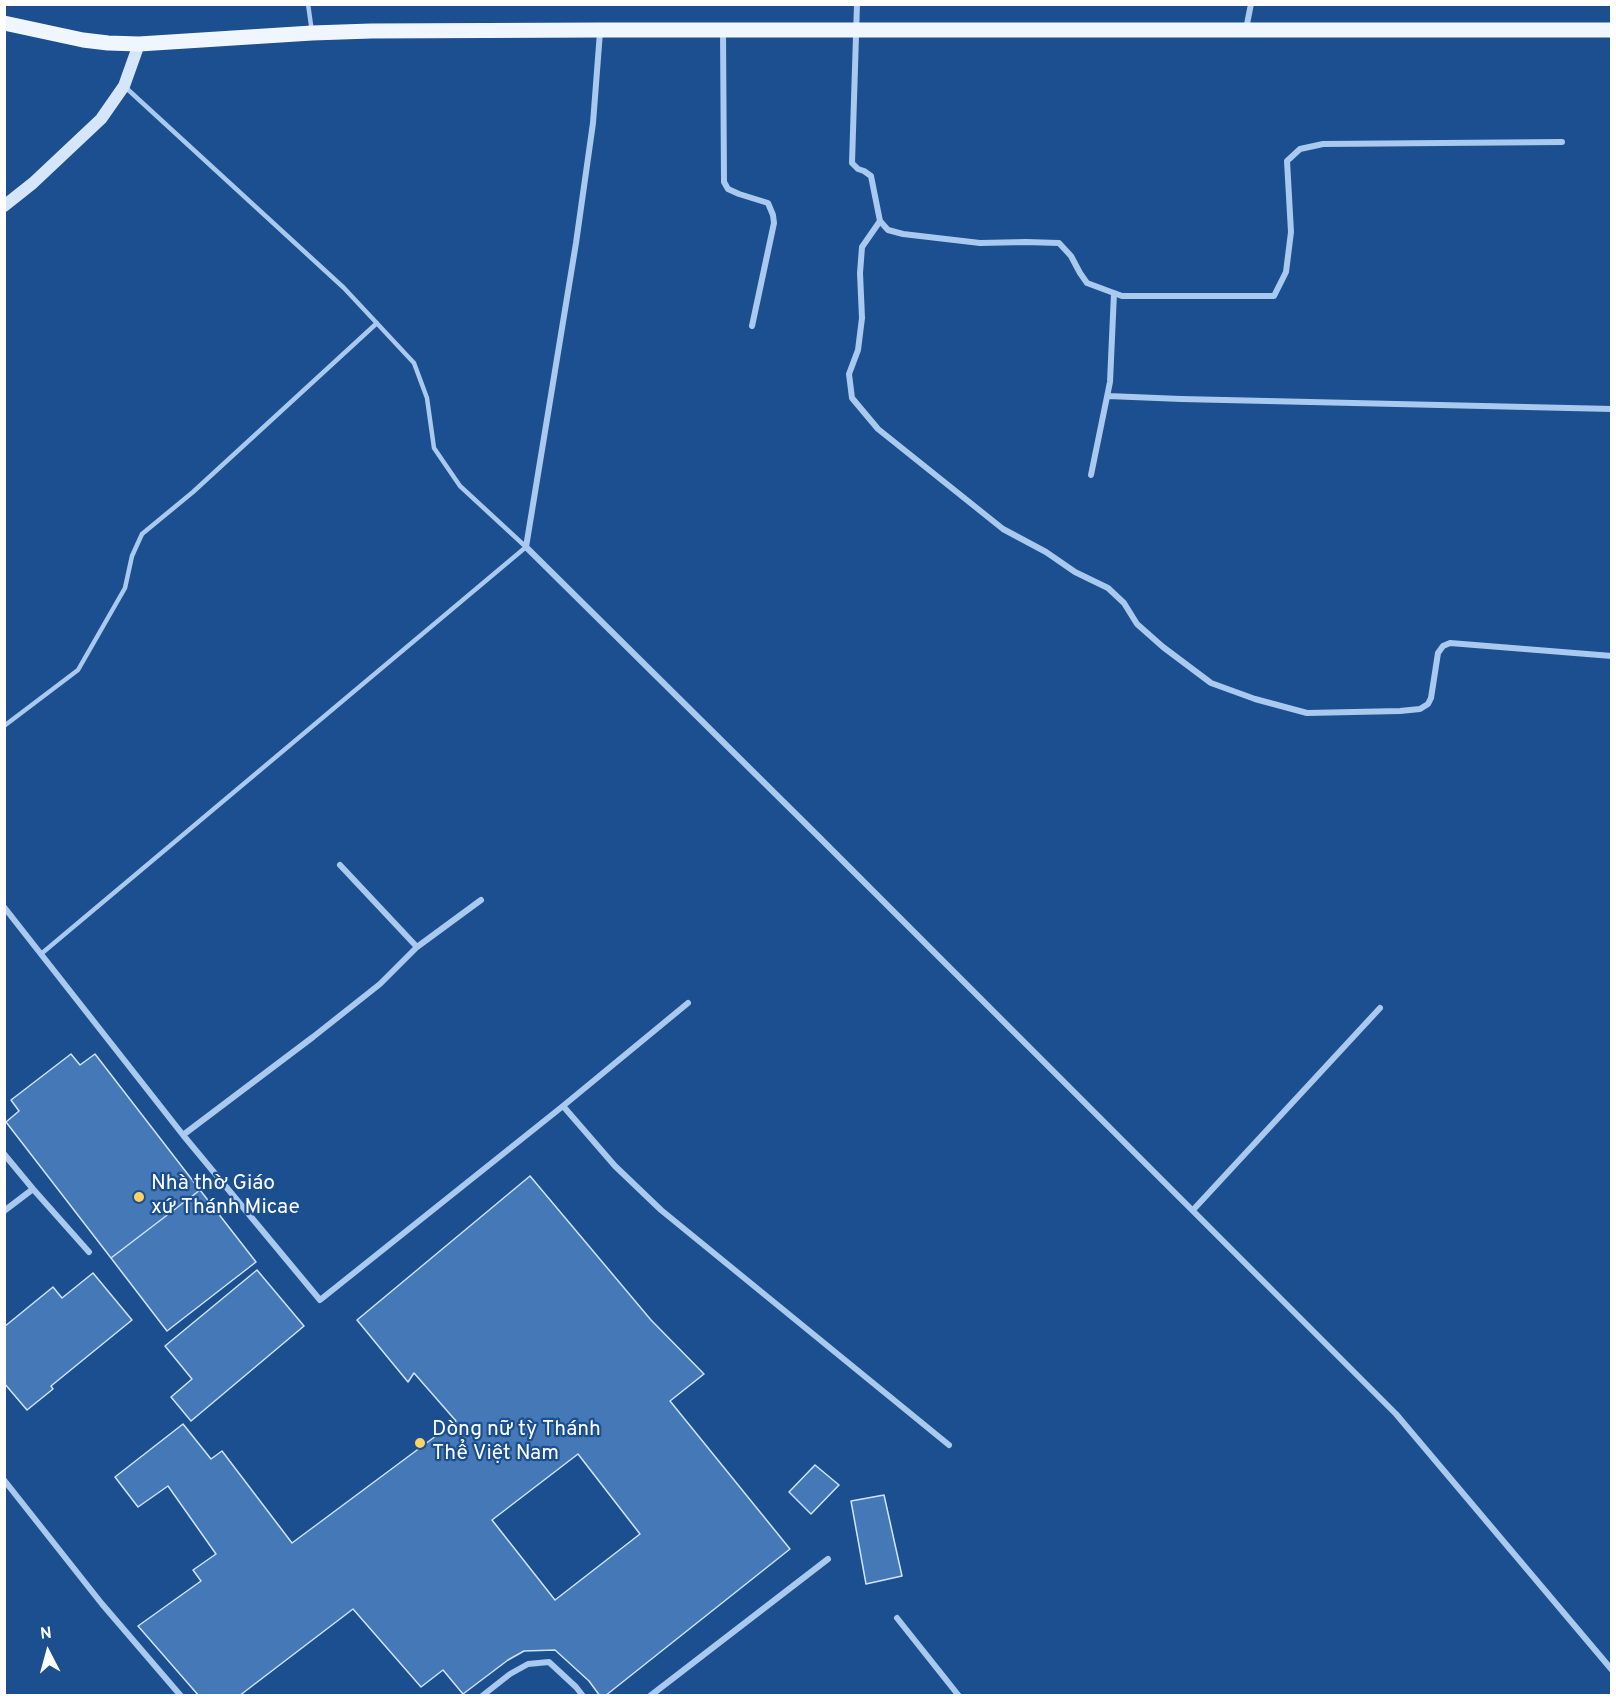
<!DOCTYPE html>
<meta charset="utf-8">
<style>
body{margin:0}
#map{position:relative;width:1616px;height:1700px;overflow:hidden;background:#1b4f8f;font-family:Overpass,sans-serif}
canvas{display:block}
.frame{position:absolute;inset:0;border:6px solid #fff;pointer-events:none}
.north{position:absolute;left:18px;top:1622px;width:60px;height:60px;-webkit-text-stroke:4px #1b4f8f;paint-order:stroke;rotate:354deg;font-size:16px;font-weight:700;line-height:24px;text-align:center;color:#fff}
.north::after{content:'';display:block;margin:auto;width:21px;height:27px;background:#fff;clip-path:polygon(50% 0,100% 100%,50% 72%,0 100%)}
</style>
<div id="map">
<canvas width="1616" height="1700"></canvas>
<div class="frame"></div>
<div class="north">N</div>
</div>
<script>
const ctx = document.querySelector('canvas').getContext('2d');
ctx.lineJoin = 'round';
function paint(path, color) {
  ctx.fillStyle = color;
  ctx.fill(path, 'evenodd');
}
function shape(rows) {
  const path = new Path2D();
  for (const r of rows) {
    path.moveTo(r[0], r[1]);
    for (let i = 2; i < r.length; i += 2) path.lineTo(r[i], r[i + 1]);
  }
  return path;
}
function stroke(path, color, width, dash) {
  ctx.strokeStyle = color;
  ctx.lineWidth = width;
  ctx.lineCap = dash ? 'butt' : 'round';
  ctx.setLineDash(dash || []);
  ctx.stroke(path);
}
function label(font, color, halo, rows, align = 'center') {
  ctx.font = font + ' Overpass,sans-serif';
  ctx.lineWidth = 4.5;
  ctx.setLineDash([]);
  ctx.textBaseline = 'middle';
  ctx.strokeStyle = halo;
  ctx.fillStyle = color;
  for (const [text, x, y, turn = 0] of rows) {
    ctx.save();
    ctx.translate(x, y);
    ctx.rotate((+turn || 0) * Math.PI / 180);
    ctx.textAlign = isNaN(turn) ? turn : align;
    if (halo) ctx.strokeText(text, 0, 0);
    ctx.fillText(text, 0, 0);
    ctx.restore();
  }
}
const building = shape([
 [71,1054,80,1065,95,1054,200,1190,111,1258,6,1122,19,1111,11,1100,71,1054],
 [530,1176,651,1320,704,1374,670,1401,790,1549,605,1696,600,1696,589,1681,555,1650,524,1651,508,1660,463,1694,443,1670,421,1687,353,1609,239,1696,199,1696,138,1626,201,1581,193,1570,216,1554,168,1486,138,1507,115,1477,183,1424,211,1459,222,1451,292,1543,456,1421,414,1373,408,1382,357,1320,530,1176],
 [578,1454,640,1534,555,1600,492,1520,578,1454],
 [200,1190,256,1262,167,1331,111,1258,200,1190],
 [257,1270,304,1326,191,1421,171,1397,192,1379,165,1346,257,1270],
 [93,1273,132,1320,51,1386,53,1389,27,1410,4,1383,4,1327,53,1287,62,1298,93,1273],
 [815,1465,839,1485,811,1514,789,1492,815,1465],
 [884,1495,902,1576,866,1584,851,1501,884,1495]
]);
const lane = shape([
 [308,4,312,32],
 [4,726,78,670,125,588,132,556,142,534,193,492,377,323],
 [41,954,526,547,460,486,434,448,427,398,414,363,344,288,124,86]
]);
const street = shape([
 [857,4,852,163,858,169,864,171,871,176,880,221,888,230,903,234,980,243,1026,242,1059,243,1071,256,1080,273,1087,283,1122,296,1274,296,1286,272,1291,232,1287,161,1300,149,1323,144,1562,142],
 [1246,29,1251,4],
 [723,30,724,182,728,189,739,194,768,203,773,215,774,223,752,326],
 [600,32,593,123,576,243,526,547,818,836,1396,1414,1612,1670],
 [880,221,862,247,860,273,862,318,858,350,849,374,852,398,878,429,1003,529,1046,552,1075,572,1108,588,1124,603,1137,624,1163,647,1211,683,1255,699,1307,713,1400,711,1420,709,1428,704,1431,698,1438,653,1443,646,1450,643,1612,656],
 [1108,396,1181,399,1612,409],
 [1091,475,1110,382,1114,293],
 [340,865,417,947],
 [4,907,183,1135,320,1300,563,1106,688,1003],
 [563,1106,615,1166,661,1210,949,1445],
 [183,1135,313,1037,380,984,417,947,481,900],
 [4,1154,33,1189,89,1252],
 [1193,1210,1380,1008],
 [4,1211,33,1189],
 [4,1480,102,1604,181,1696],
 [897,1618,959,1696],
 [482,1696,510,1674,528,1664,549,1662,576,1687,583,1696],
 [650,1696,828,1559]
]);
const secondary = shape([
 [4,206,33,183,101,119,124,86,139,44]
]);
const primary = shape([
 [4,23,83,40,108,43,139,44,312,33,371,31,600,30,1612,30]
]);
const markers = [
 [139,1197,6,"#ffd166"],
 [420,1443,6,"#ffd166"]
];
const poiNames = [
 ["Nhà thờ Giáo",151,1185],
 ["xứ Thánh Micae",151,1209],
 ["Dòng nữ tỳ Thánh",432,1431],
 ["Thể Việt Nam",432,1455]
];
paint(building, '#4478b7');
stroke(building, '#cfe3fa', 1.5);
stroke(lane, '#a9c9ee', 4.5);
stroke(street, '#a9c9ee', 6);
stroke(secondary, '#d6e6fa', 12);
stroke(primary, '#f0f6ff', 15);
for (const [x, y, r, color] of markers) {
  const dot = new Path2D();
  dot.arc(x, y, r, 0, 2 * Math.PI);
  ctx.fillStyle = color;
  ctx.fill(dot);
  stroke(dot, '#1b4f8f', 2);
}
label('21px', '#fff', '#1b4f8f', poiNames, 'left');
</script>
